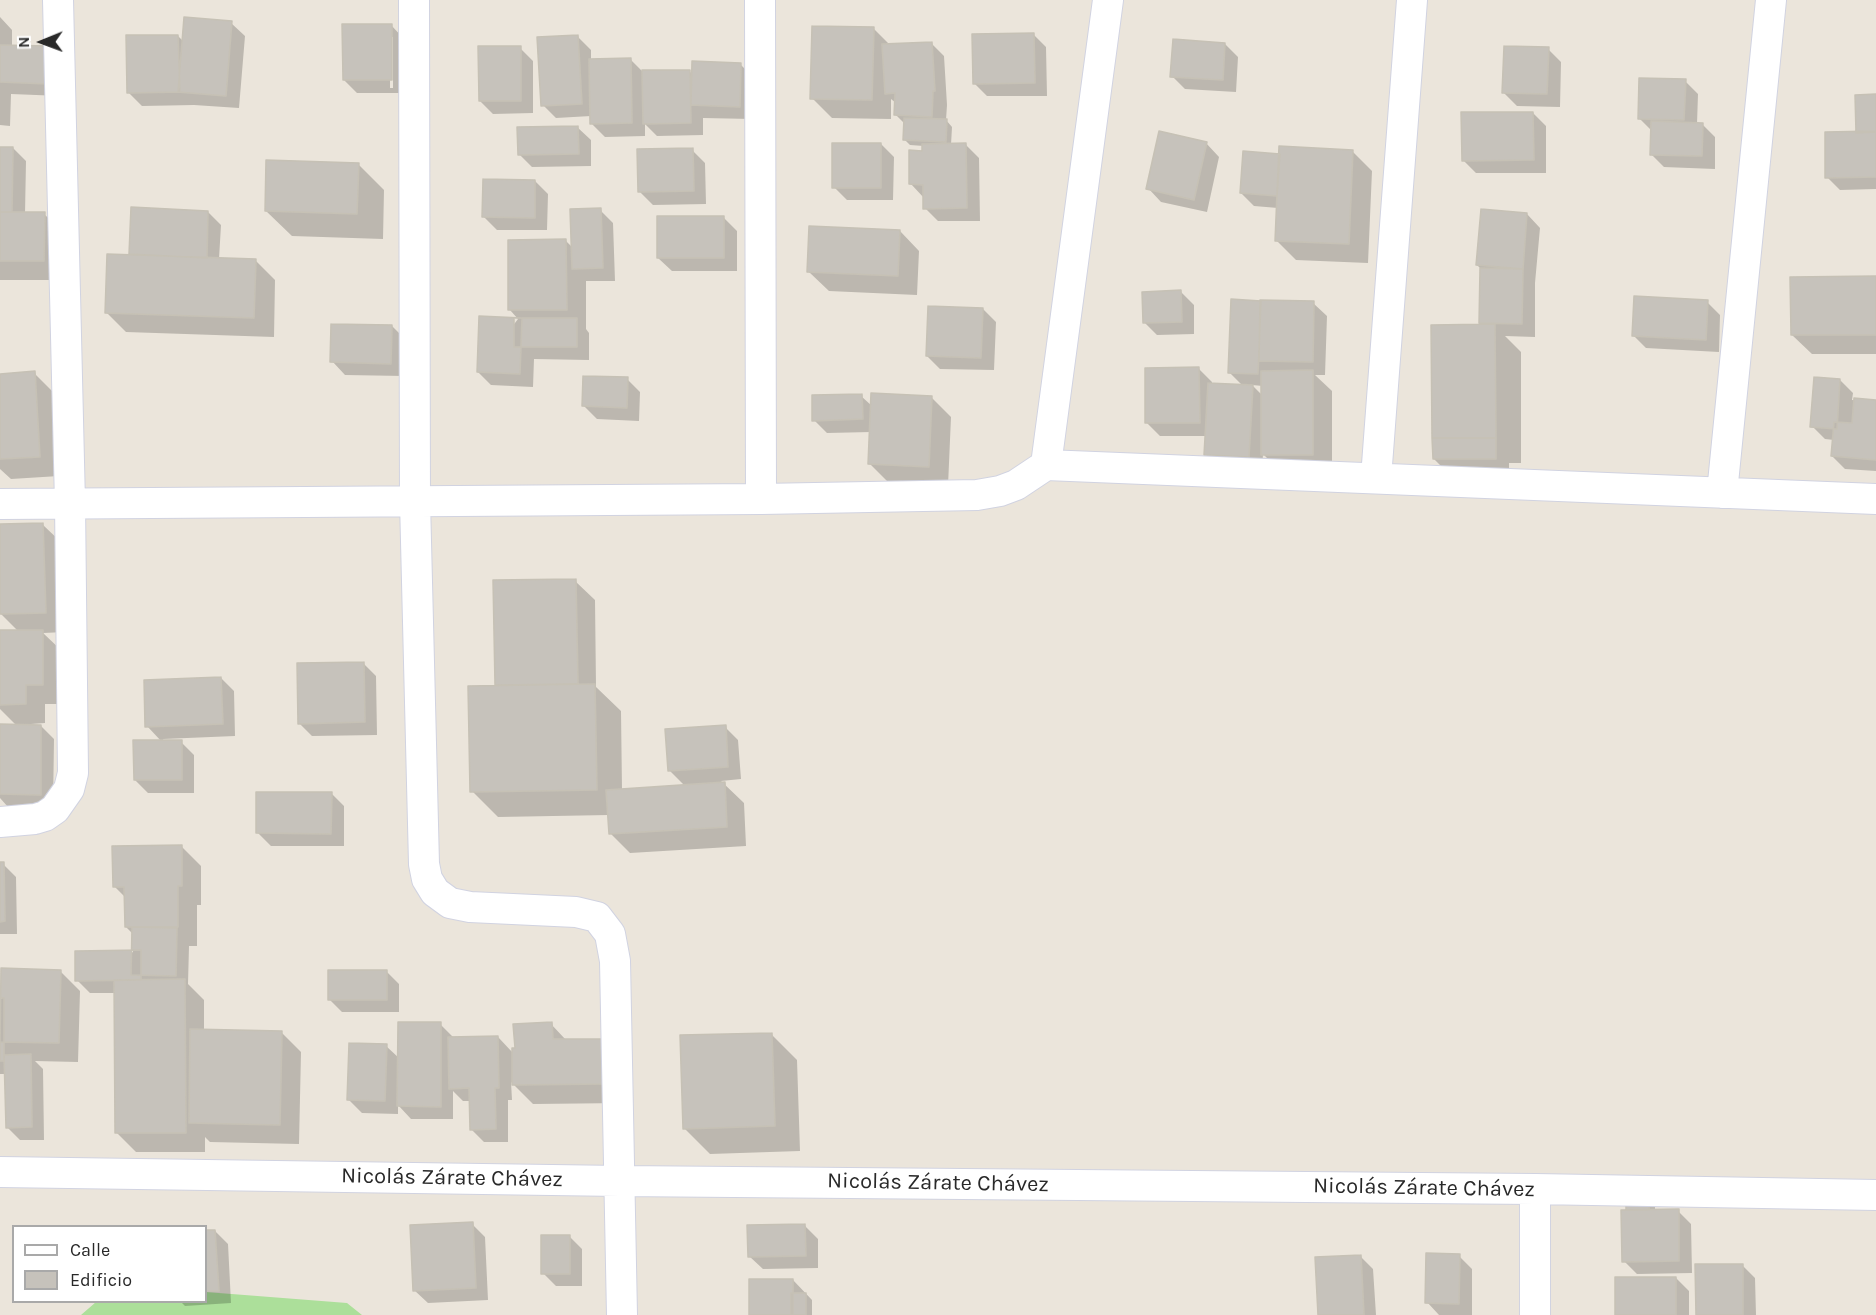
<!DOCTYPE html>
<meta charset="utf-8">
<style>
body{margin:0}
#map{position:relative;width:1876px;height:1315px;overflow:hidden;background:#ebe5db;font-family:Karla,sans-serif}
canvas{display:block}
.legend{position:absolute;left:12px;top:1225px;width:195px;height:78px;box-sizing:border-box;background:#fff;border:2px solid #a9a9a9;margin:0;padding:8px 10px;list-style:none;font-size:18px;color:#292929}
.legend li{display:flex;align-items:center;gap:12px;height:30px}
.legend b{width:30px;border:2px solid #a9a9a9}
.north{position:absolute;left:12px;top:12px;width:60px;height:60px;-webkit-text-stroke:4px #fff;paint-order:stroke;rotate:269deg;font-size:16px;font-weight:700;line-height:24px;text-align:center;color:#292929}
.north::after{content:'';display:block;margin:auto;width:21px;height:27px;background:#292929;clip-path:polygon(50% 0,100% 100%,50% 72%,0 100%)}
</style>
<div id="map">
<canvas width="1876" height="1315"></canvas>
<ul class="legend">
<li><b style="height:8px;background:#fff"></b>Calle</li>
<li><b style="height:16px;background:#c6c2bb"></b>Edificio</li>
</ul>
<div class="north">N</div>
</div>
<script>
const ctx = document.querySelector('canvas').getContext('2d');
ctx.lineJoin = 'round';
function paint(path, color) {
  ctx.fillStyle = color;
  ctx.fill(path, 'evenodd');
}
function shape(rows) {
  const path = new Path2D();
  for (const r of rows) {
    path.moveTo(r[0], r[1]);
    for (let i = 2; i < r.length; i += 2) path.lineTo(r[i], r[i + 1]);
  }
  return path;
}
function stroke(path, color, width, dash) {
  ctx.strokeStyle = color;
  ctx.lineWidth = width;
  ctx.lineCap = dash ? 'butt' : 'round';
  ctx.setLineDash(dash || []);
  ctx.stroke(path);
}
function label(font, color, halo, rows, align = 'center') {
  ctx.font = font + ' Karla,sans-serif';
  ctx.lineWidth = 4.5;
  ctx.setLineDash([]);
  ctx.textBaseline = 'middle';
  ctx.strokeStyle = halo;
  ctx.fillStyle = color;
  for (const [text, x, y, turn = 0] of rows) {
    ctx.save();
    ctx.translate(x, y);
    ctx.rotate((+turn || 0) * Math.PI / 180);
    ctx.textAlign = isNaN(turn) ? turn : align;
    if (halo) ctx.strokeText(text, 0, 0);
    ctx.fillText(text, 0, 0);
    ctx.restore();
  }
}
const green = shape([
 [206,1292,347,1303,362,1315,81,1315,96,1302,206,1302]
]);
const shadow = shape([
 [0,17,12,30,12,47,61,96,11,94,10,126,0,125],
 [231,23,245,36,239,108,194,105,142,106,129,93,178,36,184,42],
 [391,25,404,39,404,93,357,93,344,80],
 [390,37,393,37,393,88,390,88],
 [873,28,890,45,931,43,944,56,947,105,946,120,952,127,951,145,966,145,979,158,980,221,938,221,925,208,924,198,911,184,924,152,924,146,910,145,904,139,905,124,895,114,896,103,891,99,891,119,832,118,812,98],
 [1033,34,1046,47,1047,96,987,96,974,83],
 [577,36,591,50,591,61,631,60,643,72,689,71,693,75,741,65,754,78,752,119,703,118,703,135,657,136,645,124,645,136,605,137,592,124,591,116,556,118,543,105],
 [1225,44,1238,57,1236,92,1185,89,1172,76],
 [520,48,533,61,533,113,493,114,480,101],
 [1548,49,1561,62,1560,107,1517,106,1504,93],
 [1685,81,1698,94,1697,124,1702,124,1715,137,1715,169,1664,167,1651,154,1652,131,1639,118],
 [1876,96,1876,189,1840,190,1827,177,1858,133],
 [1533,113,1546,126,1546,173,1476,173,1463,160],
 [577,127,591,140,591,166,532,167,519,154],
 [1206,143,1219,157,1207,212,1161,202,1148,188],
 [881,144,894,157,893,200,847,200,834,187],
 [0,148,13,148,26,161,25,214,44,214,64,233,63,280,0,280],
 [692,150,705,163,706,204,653,205,640,192],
 [1352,151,1372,171,1368,263,1296,260,1276,240,1278,208,1254,206,1241,193],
 [358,164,384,190,383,239,292,236,266,211],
 [535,181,548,194,547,230,497,230,483,216],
 [600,210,613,223,615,281,586,281,586,329,589,333,589,360,534,359,533,387,491,385,478,372,518,319,510,310,566,241,573,248],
 [208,212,221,225,219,259,255,260,275,280,274,337,126,332,107,313,134,257,131,253],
 [1527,214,1540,228,1535,283,1535,337,1505,336,1521,352,1521,463,1509,463,1509,471,1447,472,1434,459,1484,326,1480,323,1481,269,1477,265],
 [724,218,737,231,737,271,672,271,658,258],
 [900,231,919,251,917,295,829,291,809,272],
 [1876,278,1876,354,1812,354,1792,335],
 [1181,292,1194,305,1194,334,1157,335,1144,322],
 [1232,301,1313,303,1327,316,1325,375,1315,375,1332,391,1332,474,1283,474,1263,454,1262,470,1219,467,1206,454,1207,436,1160,436,1147,423,1199,369,1212,382,1212,384,1243,386,1229,372],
 [1252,385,1263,386,1263,396],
 [1707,302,1720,315,1719,352,1646,348,1633,335],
 [983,309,996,322,994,370,940,369,927,356],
 [392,326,405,339,404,376,345,375,332,361],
 [34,373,54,393,59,476,11,479,0,469,0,375],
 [627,379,640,392,639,421,597,419,584,406],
 [1840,380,1853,393,1852,400,1876,402,1876,471,1845,469,1832,456,1834,440,1825,439,1812,426],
 [861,396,872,406,932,398,951,417,948,486,889,483,869,463,871,432,827,433,814,420],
 [43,525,63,544,65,632,43,633,62,651,62,704,45,704,45,723,31,724,31,726,41,726,54,739,53,807,8,807,0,798,0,726,17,726,0,709,0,632,19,632,1,614,0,526],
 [575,581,595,600,596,687,621,711,622,790,685,786,669,770,725,727,738,740,741,779,721,781,744,803,746,846,630,853,611,834,609,815,498,817,472,791,497,687,495,582],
 [363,663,376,676,377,735,312,736,299,723],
 [221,678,234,691,235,736,163,739,164,742,181,742,194,755,194,793,148,793,135,780,162,742,147,726],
 [331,793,344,806,344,846,271,846,258,833],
 [181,846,201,866,201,905,197,905,197,946,189,946,188,984,204,1000,204,1031,281,1032,301,1052,299,1144,210,1142,205,1137,205,1152,136,1152,116,1132,116,993,90,993,77,980,133,952,133,934,126,927,126,898,114,886],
 [0,864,3,864,16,877,17,934,0,934],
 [60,971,80,991,78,1062,35,1061,43,1069,44,1140,20,1140,7,1127,6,1074,0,1074,0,999],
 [386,971,399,984,399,1012,342,1012,329,999],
 [440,1024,454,1038,498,1037,513,1053,551,1024,625,1103,533,1104,511,1082,512,1100,508,1100,508,1142,484,1142,471,1129,471,1101,463,1101,453,1091,453,1119,411,1119,398,1105,398,1114,362,1113,349,1100,386,1046,399,1058],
 [771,1034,797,1060,800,1151,710,1154,684,1128],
 [1655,1204,1655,1211,1678,1211,1691,1224,1692,1273,1637,1274,1624,1261,1630,1211],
 [472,1224,485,1237,488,1300,428,1303,414,1290],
 [805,1226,818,1239,818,1268,763,1269,749,1256],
 [215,1231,228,1244,231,1303,185,1306,181,1302,206,1302,206,1232],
 [569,1236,582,1249,582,1286,556,1286,543,1273],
 [1360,1256,1373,1269,1376,1315,1320,1315],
 [1459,1256,1472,1269,1472,1315,1439,1315,1427,1302],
 [1742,1265,1755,1278,1756,1315,1697,1315],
 [1676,1278,1689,1291,1689,1315,1616,1315],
 [793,1280,812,1300,812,1315,750,1315]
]);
const building = shape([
 [184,17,232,21,226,96,178,92,184,17],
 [342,24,392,24,392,80,343,80,342,24],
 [812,26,874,27,872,100,810,99,812,26],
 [1034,33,1035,83,973,84,972,34,1034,33],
 [126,35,178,35,180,92,127,93,126,35],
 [578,35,582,104,541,106,537,37,578,35],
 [1173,39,1225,43,1223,80,1170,77,1173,39],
 [932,42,935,91,933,91,932,117,894,115,895,93,885,94,882,44,932,42],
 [0,45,49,46,48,84,0,82,0,45],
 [478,46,521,46,521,101,479,101,478,46],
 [1504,46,1549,47,1547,94,1502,93,1504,46],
 [631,58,632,123,590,124,589,59,631,58],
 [692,61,741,63,740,107,691,105,692,61],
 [642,70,690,70,691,123,643,124,642,70],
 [1639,78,1686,79,1684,120,1638,119,1639,78],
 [1876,94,1876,132,1856,133,1855,95,1876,94],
 [1461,112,1533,112,1534,160,1462,161,1461,112],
 [904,118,947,119,946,142,903,140,904,118],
 [1651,121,1703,123,1702,156,1650,155,1651,121],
 [578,126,579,154,518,155,517,127,578,126],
 [1159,131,1207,142,1194,200,1146,189,1159,131],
 [1876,131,1876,177,1825,178,1825,132,1876,131],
 [832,143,881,143,881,188,832,188,832,143],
 [966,143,967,208,923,209,923,185,909,184,909,150,922,151,922,144,966,143],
 [1279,146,1353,150,1349,244,1275,241,1279,146],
 [0,147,13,147,12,212,0,212,0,147],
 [693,148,694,191,638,192,637,149,693,148],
 [1243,151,1280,154,1277,196,1240,193,1243,151],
 [266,160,359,163,357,214,265,211,266,160],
 [483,179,535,180,535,218,482,217,483,179],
 [131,207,208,211,207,258,129,254,131,207],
 [601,208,603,268,572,269,570,209,601,208],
 [1481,209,1527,213,1523,269,1476,265,1481,209],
 [0,212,45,212,44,261,0,261,0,212],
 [657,216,724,216,724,258,657,258,657,216],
 [809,226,900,230,898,276,807,272,809,226],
 [566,239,567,310,508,310,508,240,566,239],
 [107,254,256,259,254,318,105,313,107,254],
 [1480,268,1523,269,1522,324,1479,323,1480,268],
 [1876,276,1876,335,1791,335,1790,277,1876,276],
 [1181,290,1182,322,1143,323,1142,292,1181,290],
 [1634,296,1708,300,1706,340,1632,336,1634,296],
 [1231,299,1261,301,1258,374,1228,373,1231,299],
 [1260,300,1314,301,1313,362,1259,361,1260,300],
 [928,306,983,308,981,358,926,356,928,306],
 [479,316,522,318,520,374,477,372,479,316],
 [514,318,577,318,577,347,514,347,514,318],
 [331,324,392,325,391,364,330,362,331,324],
 [1495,324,1496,438,1432,438,1431,325,1495,324],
 [1199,367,1200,423,1145,423,1145,368,1199,367],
 [1313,370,1313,455,1261,455,1261,371,1313,370],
 [35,371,40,457,0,459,0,374,35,371],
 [583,376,628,377,627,408,582,406,583,376],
 [1814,377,1840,379,1837,429,1810,427,1814,377],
 [1208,383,1253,385,1249,457,1204,455,1208,383],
 [871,393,932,396,929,467,868,464,871,393],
 [862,394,863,419,812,421,812,395,862,394],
 [1854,398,1876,400,1876,460,1831,456,1834,422,1852,423,1854,398],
 [1432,438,1496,438,1496,459,1433,459,1432,438],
 [43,523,46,613,0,614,0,524,43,523],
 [576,579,578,684,495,685,493,580,576,579],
 [0,630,43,630,43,685,26,685,26,704,0,705,0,630],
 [364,662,365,722,298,724,297,663,364,662],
 [221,677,223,724,145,727,144,680,221,677],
 [595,684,597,790,470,792,468,686,595,684],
 [0,724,41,725,41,795,0,794,0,724],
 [726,725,728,767,668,771,665,729,726,725],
 [133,740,182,740,182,780,134,780,133,740],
 [725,782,727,827,609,834,606,790,725,782],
 [256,792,332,792,331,834,256,833,256,792],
 [182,845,182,886,178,886,178,927,125,927,124,887,113,887,112,846,182,845],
 [0,862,4,862,5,921,0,922,0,862],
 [132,927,177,928,176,976,131,975,132,927],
 [141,950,141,980,75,981,75,951,141,950],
 [1,968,61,970,59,1043,0,1042,1,968],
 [328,970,387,970,387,1000,328,1000,328,970],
 [185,979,186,1133,115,1133,114,980,185,979],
 [0,998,4,998,4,1061,0,1061,0,998],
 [398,1022,441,1022,441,1107,397,1106,398,1022],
 [552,1022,553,1039,606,1039,606,1084,512,1085,512,1048,515,1048,513,1024,552,1022],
 [190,1029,282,1031,280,1125,189,1123,190,1029],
 [772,1033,775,1126,683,1129,680,1035,772,1033],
 [498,1036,499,1088,495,1088,496,1129,470,1130,469,1088,449,1089,448,1037,498,1036],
 [349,1043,387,1044,385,1101,347,1100,349,1043],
 [31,1054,32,1127,6,1128,4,1055,31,1054],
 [1649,1196,1649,1210,1626,1210,1626,1197,1649,1196],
 [1679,1209,1679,1261,1622,1262,1621,1210,1679,1209],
 [473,1222,476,1288,413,1291,410,1225,473,1222],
 [805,1224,806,1256,748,1257,747,1225,805,1224],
 [206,1230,215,1230,219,1291,206,1291,206,1230],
 [541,1235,570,1235,570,1274,541,1274,541,1235],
 [1426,1253,1460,1254,1459,1304,1425,1303,1426,1253],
 [1361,1255,1364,1315,1318,1315,1315,1257,1361,1255],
 [1695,1264,1743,1264,1743,1315,1696,1315,1695,1264],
 [1615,1277,1676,1277,1676,1315,1615,1315,1615,1277],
 [749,1279,793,1279,793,1315,749,1315,749,1279],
 [791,1293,806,1293,806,1315,791,1315,791,1293]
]);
const street = shape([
 [414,0,415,501,424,864,427,879,435,892,450,903,470,907,576,912,597,917,610,934,615,961,622,1315],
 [760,0,761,499],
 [1046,465,1108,0],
 [1376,478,1412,0],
 [1722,493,1771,0],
 [0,504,761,499,977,495,1000,491,1016,485,1046,465,1876,499],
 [0,822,35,819,45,816,55,809,69,789,73,773,70,503,58,0],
 [0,1172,620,1181,1535,1189,1876,1195],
 [1535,1189,1535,1315]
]);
const streetNames = [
 ["Nicolás Zárate Chávez",452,1178,1],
 ["Nicolás Zárate Chávez",938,1183,1],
 ["Nicolás Zárate Chávez",1424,1188,1]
];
paint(green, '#acdf9a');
paint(shadow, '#0003');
paint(building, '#c6c2bb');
stroke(building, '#c6c1b5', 1.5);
stroke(street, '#d1d3e1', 32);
stroke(street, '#fff', 30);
label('22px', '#292929', '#fff', streetNames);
</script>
